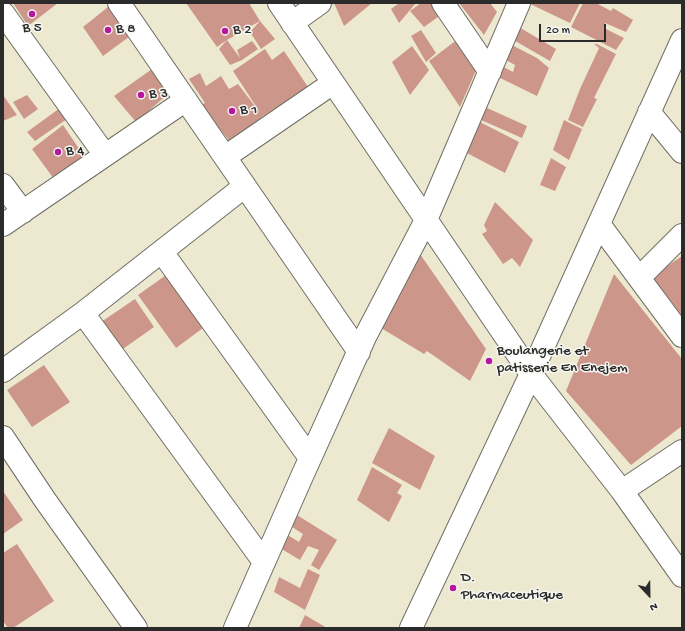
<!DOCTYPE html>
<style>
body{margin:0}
#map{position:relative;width:685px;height:631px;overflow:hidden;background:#ede9d1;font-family:"Gochi Hand",sans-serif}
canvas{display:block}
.frame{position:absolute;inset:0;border:4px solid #2b2b2b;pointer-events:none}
.north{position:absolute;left:629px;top:575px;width:40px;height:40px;-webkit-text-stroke:3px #f6f6f2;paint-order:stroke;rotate:158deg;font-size:11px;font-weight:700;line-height:16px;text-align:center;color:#2b2b2b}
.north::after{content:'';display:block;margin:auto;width:14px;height:18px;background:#2b2b2b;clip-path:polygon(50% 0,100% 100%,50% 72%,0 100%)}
.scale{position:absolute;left:539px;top:24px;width:67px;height:18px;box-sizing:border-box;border:2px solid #2b2b2b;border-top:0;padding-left:5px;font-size:12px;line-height:14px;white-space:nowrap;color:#2b2b2b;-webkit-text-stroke:3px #f6f6f2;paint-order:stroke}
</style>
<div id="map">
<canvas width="685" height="631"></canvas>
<div class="frame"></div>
<div class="north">N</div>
<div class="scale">20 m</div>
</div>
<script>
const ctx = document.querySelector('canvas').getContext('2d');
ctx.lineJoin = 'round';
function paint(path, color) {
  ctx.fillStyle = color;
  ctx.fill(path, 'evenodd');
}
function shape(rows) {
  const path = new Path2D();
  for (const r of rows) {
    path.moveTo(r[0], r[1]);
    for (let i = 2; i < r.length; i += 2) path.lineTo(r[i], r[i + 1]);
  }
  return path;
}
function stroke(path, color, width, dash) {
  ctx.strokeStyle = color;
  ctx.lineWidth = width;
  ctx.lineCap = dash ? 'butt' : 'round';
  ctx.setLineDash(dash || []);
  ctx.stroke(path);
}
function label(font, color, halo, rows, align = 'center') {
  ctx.font = font + ' "Gochi Hand",sans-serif';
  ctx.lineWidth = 3;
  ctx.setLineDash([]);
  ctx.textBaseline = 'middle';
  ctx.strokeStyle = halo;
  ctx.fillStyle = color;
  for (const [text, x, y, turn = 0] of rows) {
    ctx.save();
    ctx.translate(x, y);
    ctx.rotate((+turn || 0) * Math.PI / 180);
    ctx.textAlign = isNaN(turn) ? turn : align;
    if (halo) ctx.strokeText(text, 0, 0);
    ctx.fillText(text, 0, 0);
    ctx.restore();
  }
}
const building = shape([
 [13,3,58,3,28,26],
 [113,3,133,34,103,56,83,27],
 [186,3,249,3,260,21,227,40,240,58,237,50,252,41,258,49,242,60,230,65,219,49,227,40,217,47],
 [334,3,372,3,344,26],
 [399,3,416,3,399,23,391,9],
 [421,3,436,3,442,14,424,27,410,11],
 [459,3,490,3,497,12,484,35],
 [528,3,580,3,570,23],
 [583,3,596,3,611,11,613,8,633,20,626,32,605,23,604,28,624,38,616,50,571,27],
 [260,21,275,39,261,49,250,32],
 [517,26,556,49,550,61,510,38],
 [421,30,436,53,426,62,411,36],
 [458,39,477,68,460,107,429,61],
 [510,44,537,58,549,68,537,96,494,75,500,65,513,72,515,65,504,59],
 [594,44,597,44,616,54,594,98,597,99,583,127,568,120,580,89,599,48],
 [412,46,429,70,410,95,392,62],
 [265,49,272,60,284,51,308,87,263,116,231,143,201,105,205,103,189,79,200,73,206,86,221,76,229,89,238,84,261,114,233,71],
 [152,69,168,94,136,122,114,96],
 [3,95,17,115,3,121],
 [27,95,38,109,24,119,13,102],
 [60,108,67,119,35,141,27,132],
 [487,108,527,126,522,138,481,120],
 [564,120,582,129,569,160,553,150],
 [478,121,519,142,505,173,465,152],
 [63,125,84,156,54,179,32,149],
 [551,158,566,167,555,191,540,185],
 [495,202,533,240,520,267,512,258,503,264,482,234,487,231,484,225],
 [420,254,486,349,470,381,427,351,424,354,381,328],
 [682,256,682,323,651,277],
 [169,273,207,325,176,348,138,295],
 [614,274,682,359,682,426,631,465,566,391],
 [135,299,154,327,120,351,101,322],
 [44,365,70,402,32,427,7,390],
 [389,428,435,456,420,490,372,463],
 [372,467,402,485,397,493,402,496,389,522,357,500],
 [3,491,23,520,3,534],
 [297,515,337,540,319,570,311,565,319,550,308,546,300,560,280,548,286,534,299,542,303,534,292,527],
 [17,544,54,601,13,628,8,628,3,621,3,553],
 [308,569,320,575,305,610,274,592,279,577,300,588],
 [305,615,327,628,299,628]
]);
const minor = shape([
 [119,3,359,352],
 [279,3,531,374,622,491,682,576],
 [443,3,490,72],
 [3,13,105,155],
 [292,23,320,3],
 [649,112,682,152],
 [225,157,333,83],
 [3,185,23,212],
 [599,224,682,336],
 [3,225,186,100],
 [162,252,310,458],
 [639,278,682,235],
 [83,313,264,562],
 [3,371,83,313,245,186],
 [3,437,45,500,136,628],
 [622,491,682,451],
 [235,628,303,474,365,337,426,220,519,3],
 [411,628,531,374,682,40]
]);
const markers = [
 [32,14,4,"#b5179e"],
 [108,30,4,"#b5179e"],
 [225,31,4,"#b5179e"],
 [141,95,4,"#b5179e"],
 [232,111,4,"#b5179e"],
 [58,152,4,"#b5179e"],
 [489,361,4,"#b5179e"],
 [453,588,4,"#b5179e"]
];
const poiNames = [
 ["B 5",32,29,"center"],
 ["B 8",116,30],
 ["B 2",233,31],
 ["B 3",149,95],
 ["B 1",240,111],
 ["B 4",66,152],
 ["Boulangerie et",497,352],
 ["patisserie En Enejem",497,369],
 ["D.",461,579],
 ["Pharmaceutique",461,596]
];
paint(building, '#cd968b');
stroke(minor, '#6f6e65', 24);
stroke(minor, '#fff', 22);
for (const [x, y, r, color] of markers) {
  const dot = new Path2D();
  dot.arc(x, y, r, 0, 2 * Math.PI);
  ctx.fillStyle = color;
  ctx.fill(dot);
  stroke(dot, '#f6f6f2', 1.5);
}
label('15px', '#2b2b2b', '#f6f6f2', poiNames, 'left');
</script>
